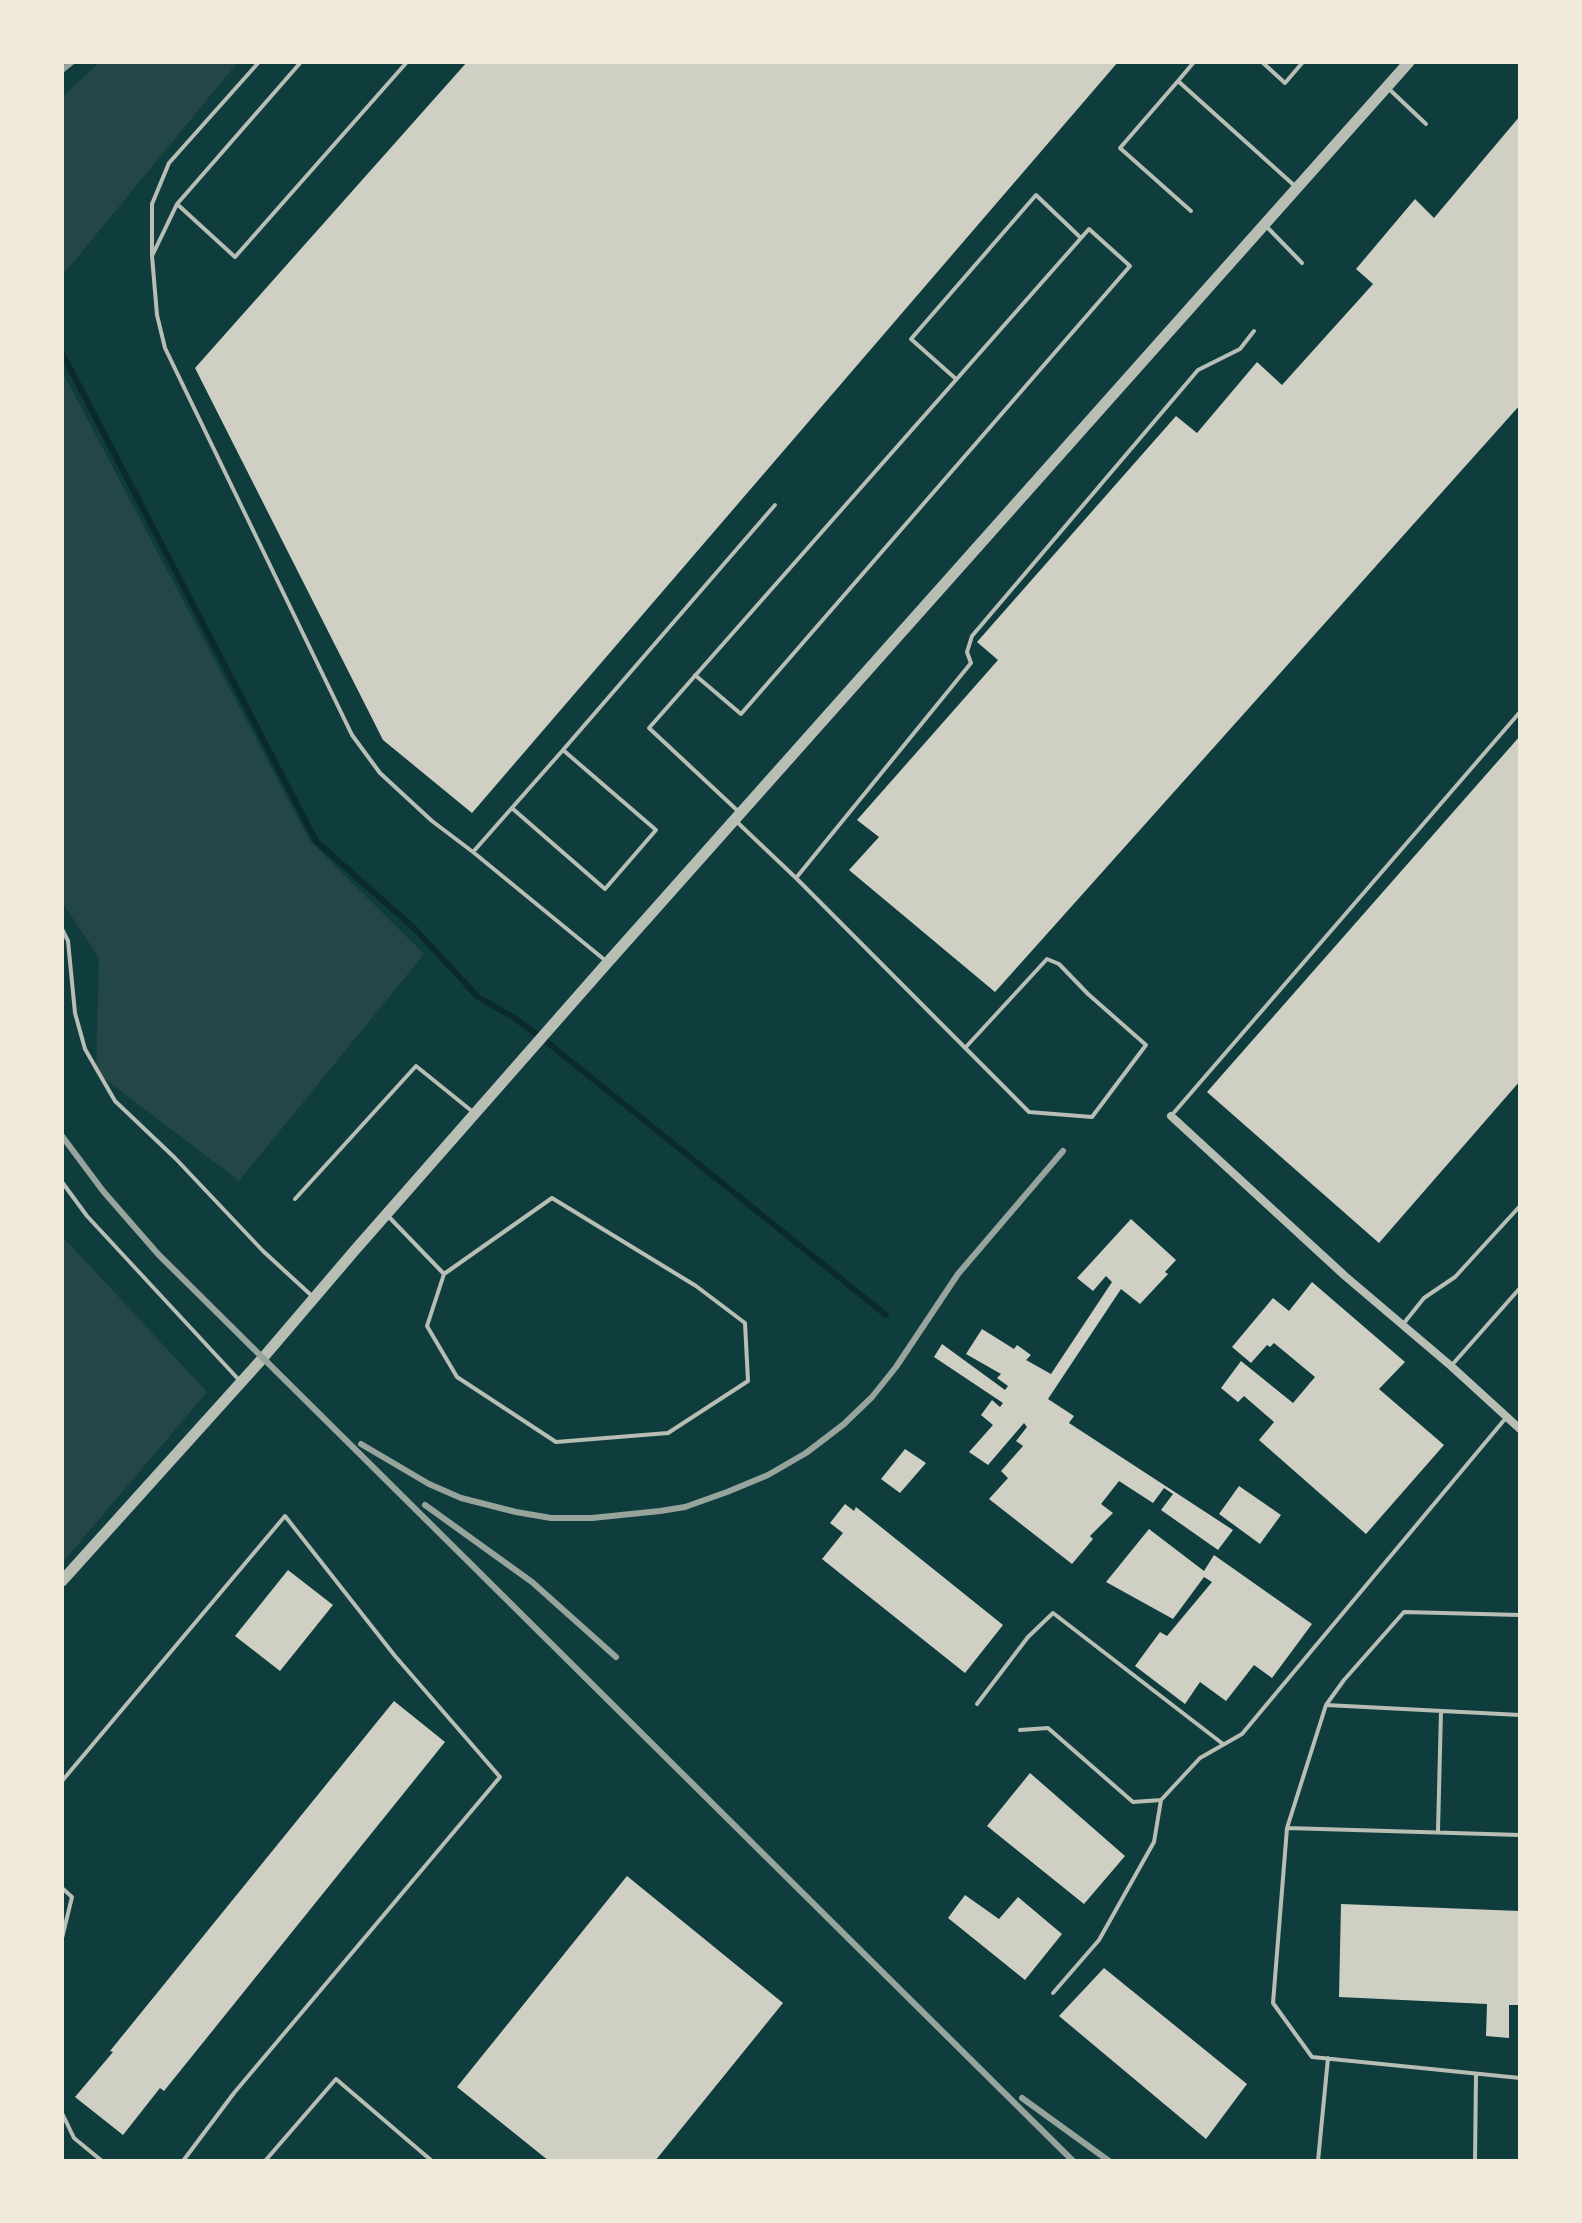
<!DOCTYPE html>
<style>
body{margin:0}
#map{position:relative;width:1582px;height:2223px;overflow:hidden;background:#0f3d3e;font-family:Rubik,sans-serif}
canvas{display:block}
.frame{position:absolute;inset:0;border:64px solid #f1e9da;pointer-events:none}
</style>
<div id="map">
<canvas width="1582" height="2223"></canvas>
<div class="frame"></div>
</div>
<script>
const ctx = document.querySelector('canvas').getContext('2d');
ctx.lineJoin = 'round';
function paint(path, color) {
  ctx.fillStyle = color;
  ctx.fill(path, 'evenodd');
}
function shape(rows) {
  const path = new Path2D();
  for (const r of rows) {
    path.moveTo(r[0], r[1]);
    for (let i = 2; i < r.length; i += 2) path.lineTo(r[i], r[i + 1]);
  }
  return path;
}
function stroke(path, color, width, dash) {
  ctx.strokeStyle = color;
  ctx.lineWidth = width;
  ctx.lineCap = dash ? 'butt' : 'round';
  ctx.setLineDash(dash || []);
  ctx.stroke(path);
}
const green = shape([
 [100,62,238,62,62,276,62,97],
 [62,371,310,841,424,954,239,1181,96,1072,99,958,62,902],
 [62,1236,207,1392,62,1563]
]);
const stream = shape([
 [62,353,316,841,414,928,478,997,513,1017,542,1038,886,1315]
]);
const building = shape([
 [467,62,1118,62,472,813,383,740,195,368],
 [1520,116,1520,405,995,992,849,870,879,837,857,820,998,660,977,642,1176,416,1197,433,1257,362,1282,385,1373,284,1356,269,1415,199,1434,218],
 [1520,736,1520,1081,1379,1243,1207,1092],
 [1131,1219,1176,1260,1165,1272,1168,1274,1140,1304,1121,1289,1048,1399,1074,1416,1069,1423,1233,1530,1218,1550,1161,1510,1173,1494,1164,1488,1153,1503,1119,1481,1101,1504,1113,1513,1090,1536,1093,1539,1072,1564,989,1499,1008,1478,1001,1471,1023,1446,1016,1441,1027,1427,1024,1423,988,1465,969,1452,993,1425,981,1415,992,1400,1000,1407,1003,1403,934,1357,942,1344,1005,1390,1008,1386,997,1378,1001,1374,966,1354,982,1329,1014,1349,1017,1345,1031,1355,1026,1360,1051,1374,1112,1282,1106,1276,1093,1291,1077,1278],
 [1312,1282,1405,1362,1379,1389,1444,1445,1366,1534,1259,1440,1274,1422,1244,1396,1238,1402,1221,1388,1241,1361,1293,1403,1315,1377,1274,1343,1270,1347,1267,1345,1251,1363,1232,1347,1273,1298,1289,1311],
 [905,1449,926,1463,900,1493,881,1479],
 [1239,1486,1281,1515,1260,1544,1219,1514],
 [845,1504,854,1511,856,1507,1003,1625,965,1673,822,1559,843,1533,830,1523],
 [1149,1529,1204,1571,1214,1555,1312,1624,1272,1678,1254,1665,1226,1701,1200,1682,1185,1704,1135,1666,1160,1632,1167,1636,1212,1582,1204,1577,1173,1619,1106,1582],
 [288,1570,333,1605,280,1671,235,1636],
 [394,1701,445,1742,164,2091,160,2088,123,2135,75,2097,113,2052,110,2051],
 [1030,1773,1125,1856,1084,1904,987,1826],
 [627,1876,783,2003,655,2161,549,2161,457,2087],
 [965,1895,999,1919,1018,1897,1062,1934,1025,1980,948,1918],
 [1341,1904,1520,1911,1520,2005,1509,2005,1509,2038,1486,2036,1487,2004,1339,1997],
 [1104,1968,1247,2084,1206,2139,1059,2016]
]);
const service = shape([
 [259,62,169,163,152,204,152,256,157,315,165,348,352,735,380,773,432,821,473,852],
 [1194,62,1178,81,1296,187],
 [1262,62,1285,83,1303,62],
 [1178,81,1120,148,1191,211],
 [1389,89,1426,124],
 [177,204,235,257,407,62],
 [1265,225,1302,263],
 [153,254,177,204,301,62],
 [956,379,911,339,1036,195,1081,238],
 [695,675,741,714,1130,266,1089,229,649,728,739,812],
 [563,750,775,505],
 [513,809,605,889,656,830,563,750,473,852,606,961],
 [737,822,796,878],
 [62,929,68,941,75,1013,85,1049,115,1101,175,1158,263,1251,312,1296],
 [965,1048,1047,959,1059,964,1088,994,1146,1045,1092,1117,1029,1112,796,878,971,663,967,652,972,636,1198,370,1240,349,1254,331],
 [1171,1116,1520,712],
 [62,1182,87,1216,240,1381],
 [295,1199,416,1066,473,1112],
 [388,1216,444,1274,427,1326,457,1377,556,1442,668,1433,748,1381,745,1323,696,1286,552,1198,444,1274],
 [1404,1323,1424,1298,1455,1277,1520,1206],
 [1451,1366,1520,1288],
 [1520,1615,1404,1612,1344,1680,1326,1705,1520,1715],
 [977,1704,1028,1637,1053,1613,1223,1744],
 [1020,1730,1048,1728,1133,1802,1161,1800,1200,1758,1242,1734,1505,1419],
 [62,1781,285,1516,395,1656,500,1777,234,2093,183,2161],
 [1287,1828,1326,1705],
 [1438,1831,1441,1711],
 [1520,1835,1287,1828,1273,2003,1312,2057,1520,2078],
 [62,1888,72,1897,62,1938],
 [1053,1993,1099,1940,1154,1842,1161,1800],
 [62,2113,74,2138,102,2161],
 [265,2161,336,2079,432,2161],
 [1318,2161,1328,2058],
 [1475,2161,1476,2075]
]);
const minor = shape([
 [1171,1116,1345,1276,1451,1366,1520,1429]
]);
const tertiary = shape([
 [62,1581,262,1359,355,1250,608,962,1409,62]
]);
const rail = shape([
 [62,70,72,62],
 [62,1136,103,1191,158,1254,1073,2161],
 [361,1444,429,1484,461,1498,516,1512,551,1518,592,1518,660,1511,685,1507,727,1492,768,1475,806,1453,844,1424,872,1397,896,1367,958,1274,1063,1151],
 [425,1505,532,1582,616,1657],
 [1022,2098,1109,2161]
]);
paint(green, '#244646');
stroke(stream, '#0a2a2b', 6);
paint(building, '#cfcfc3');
stroke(service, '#b8beb3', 4);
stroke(minor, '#b8beb3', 8);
stroke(tertiary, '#b8beb3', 11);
stroke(rail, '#97a49c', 6);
</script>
